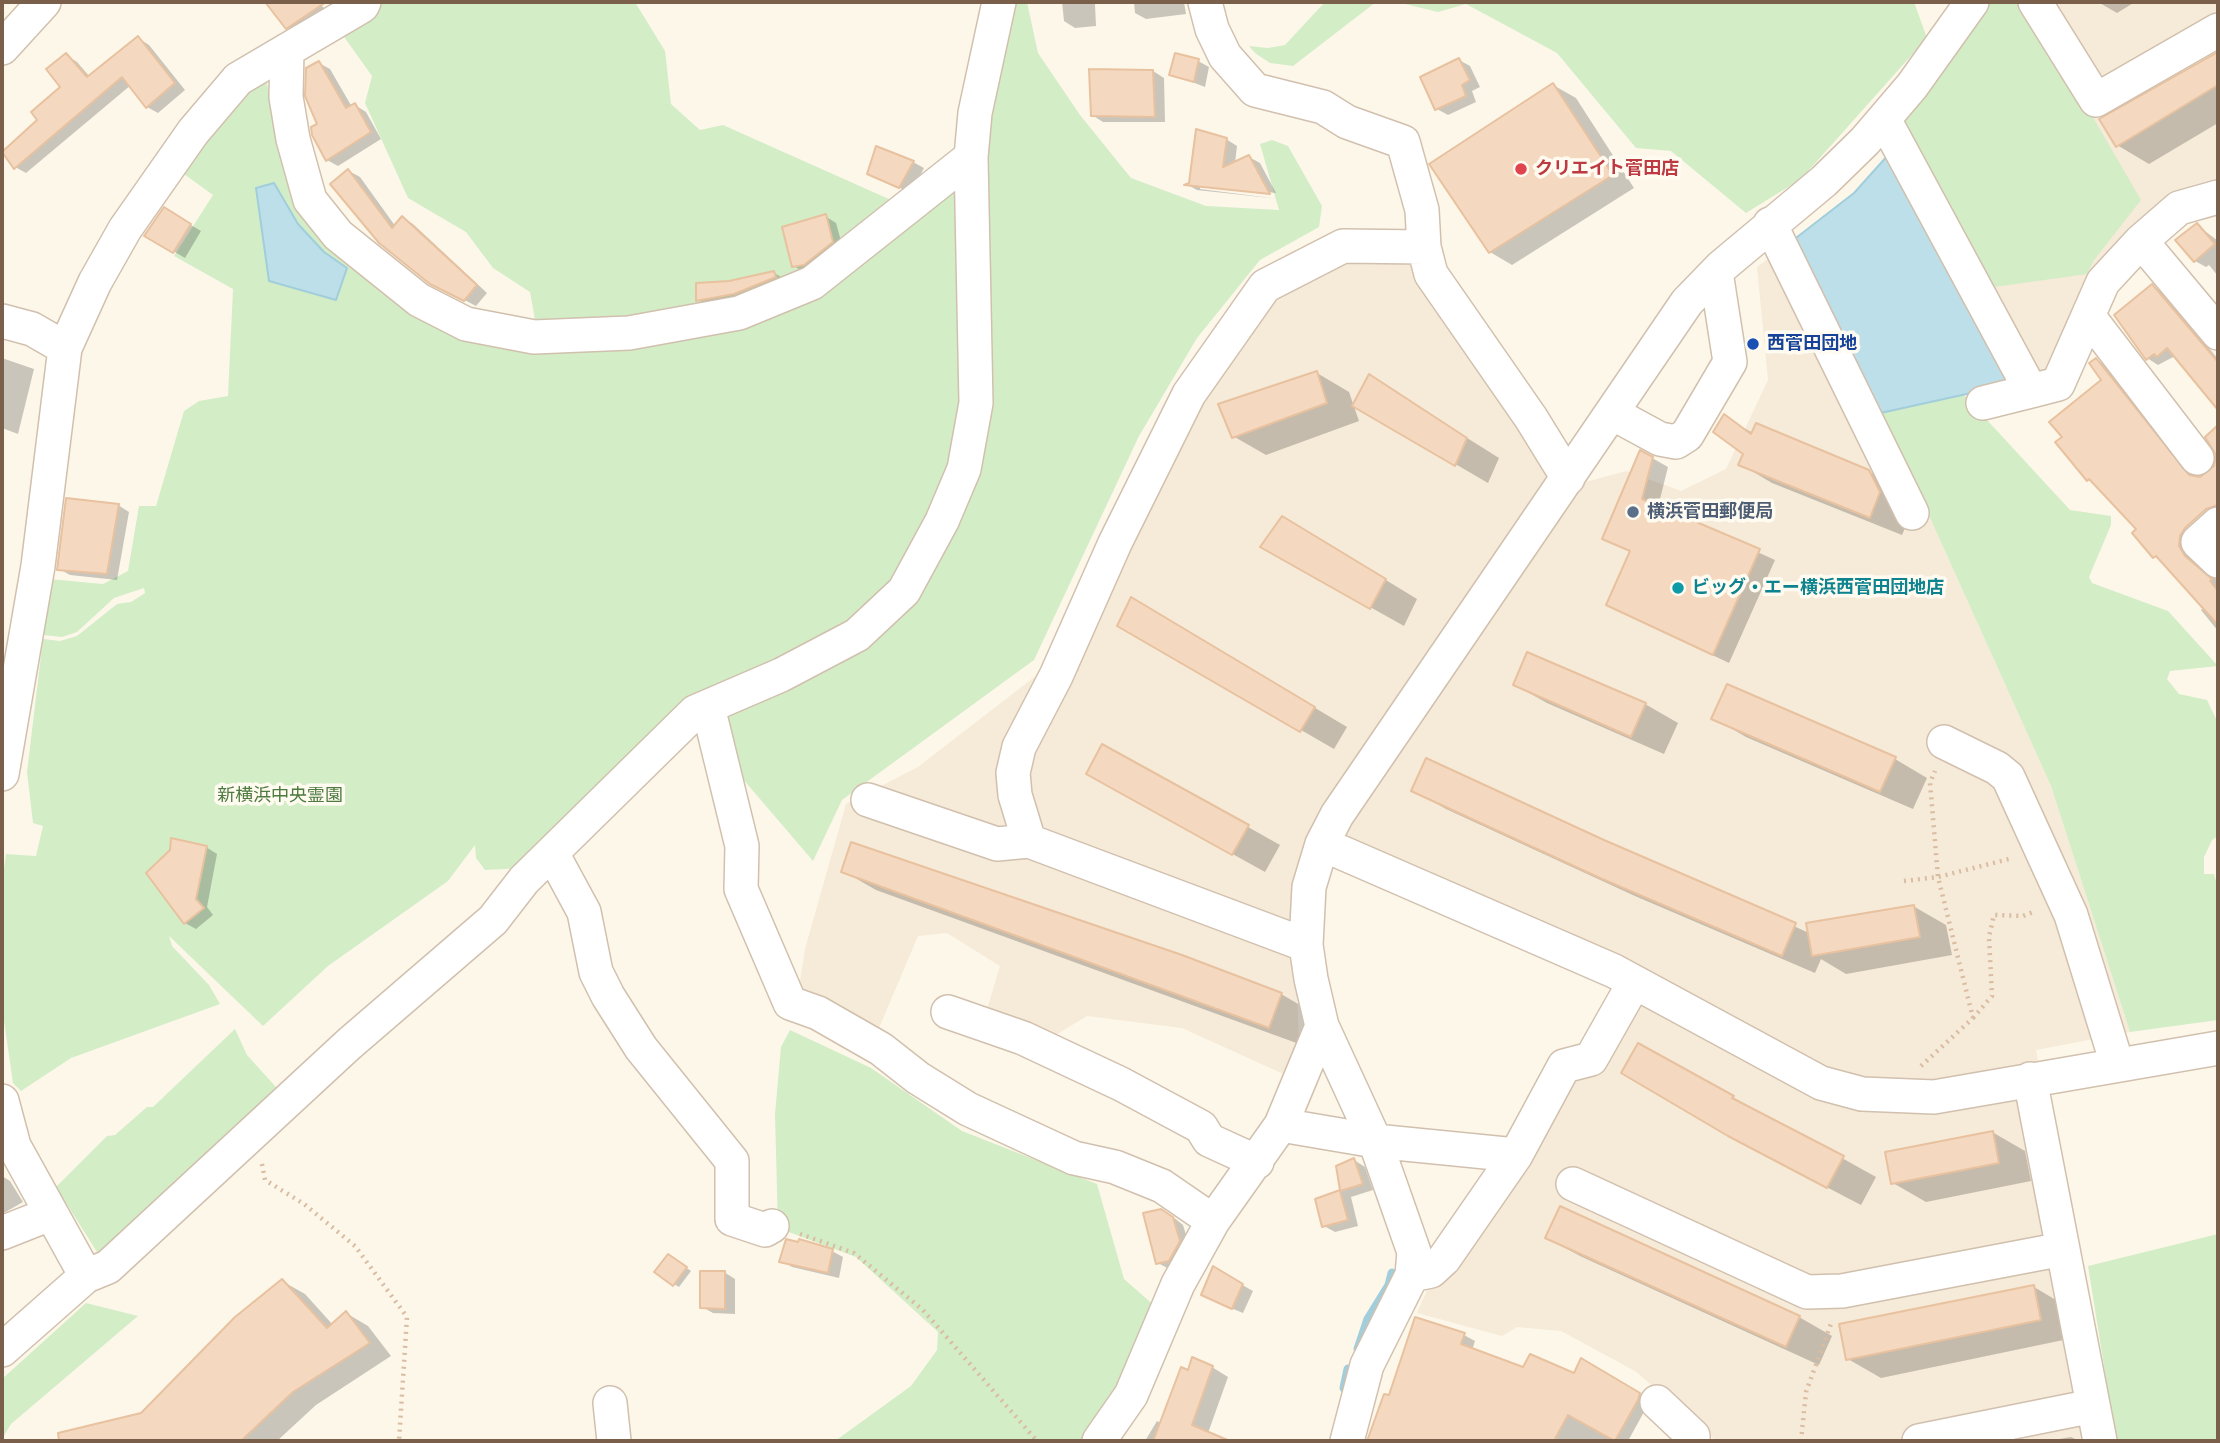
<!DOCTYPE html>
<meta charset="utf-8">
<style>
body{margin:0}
#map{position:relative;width:2220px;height:1443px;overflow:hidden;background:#fdf7ea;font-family:"Fira Sans Condensed",sans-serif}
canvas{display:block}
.frame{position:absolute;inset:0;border:4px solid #7a5f4b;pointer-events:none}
</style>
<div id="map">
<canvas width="2220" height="1443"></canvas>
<div class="frame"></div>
</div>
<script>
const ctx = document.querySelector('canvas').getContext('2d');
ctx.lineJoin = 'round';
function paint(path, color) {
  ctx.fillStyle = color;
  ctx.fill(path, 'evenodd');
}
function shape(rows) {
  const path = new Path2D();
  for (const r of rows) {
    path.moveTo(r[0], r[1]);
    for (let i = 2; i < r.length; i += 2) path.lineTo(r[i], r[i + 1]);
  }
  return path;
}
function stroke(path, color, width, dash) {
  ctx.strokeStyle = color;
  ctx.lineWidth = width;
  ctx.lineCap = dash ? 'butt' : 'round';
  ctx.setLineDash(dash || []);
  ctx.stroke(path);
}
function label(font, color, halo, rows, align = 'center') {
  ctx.font = font + ' "Fira Sans Condensed","Noto Sans JP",sans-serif';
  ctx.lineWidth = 7;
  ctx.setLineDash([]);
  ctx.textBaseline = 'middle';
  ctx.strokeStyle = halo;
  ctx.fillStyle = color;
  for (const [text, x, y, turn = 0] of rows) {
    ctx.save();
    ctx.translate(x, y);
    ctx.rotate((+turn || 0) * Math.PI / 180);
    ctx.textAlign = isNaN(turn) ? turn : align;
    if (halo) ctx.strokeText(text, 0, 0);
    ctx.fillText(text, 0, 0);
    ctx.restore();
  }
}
const residential = shape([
 [1988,2,2218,2,2218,186,2175,198,2052,377,2032,375,1901,120],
 [1414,235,1575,485,1626,471,1681,491,1726,469,1768,380,1757,267,1792,241,1917,489,2051,786,2130,1032,2036,1050,2110,1441,1716,1441,1635,1371,1561,1331,1517,1327,1502,1336,1417,1313,1432,1279,1441,1276,1449,1279,1572,1070,1652,975,1320,824,1297,988,1299,1041,1290,1077,1182,1028,1087,1016,1054,1036,985,1016,1000,966,947,933,918,936,876,1035,798,995,805,949,846,804,918,767,1046,668,1258,280,1293,251,1344,236]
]);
const green = shape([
 [355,2,635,2,665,51,671,104,700,130,723,125,900,204,967,155,985,2,1027,2,1038,53,1080,115,1131,178,1206,206,1279,210,1260,144,1272,140,1288,146,1322,206,1319,227,1260,260,1197,338,1139,436,1034,660,842,800,813,861,742,778,714,695,525,868,485,870,476,858,475,845,448,881,328,966,263,1026,169,936,172,946,209,985,220,1004,71,1058,21,1091,13,1083,2,1007,2,885,6,854,36,856,43,826,33,823,27,772,43,639,60,641,77,636,117,604,131,602,145,593,144,588,114,598,77,632,62,637,43,635,49,579,103,584,128,571,139,506,156,506,184,411,199,401,228,396,233,289,174,256,213,195,177,169,235,105,266,78,282,163,295,195,325,237,540,348,530,292,493,268,466,232,408,198,365,103,372,76,342,34],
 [274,184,298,224,324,252,347,268,269,281],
 [1325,2,1376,2,1293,66,1270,63,1255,53,1249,46,1268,48,1285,45],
 [1397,2,1914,2,1927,38,1801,179,1746,213,1671,151,1636,148,1557,53,1466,4,1438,12],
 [1988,2,2026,2,2141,200,2094,260,2087,274,1987,288,1901,120],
 [1964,395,2070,510,2111,516,2111,525,2089,577,2092,583,2168,611,2218,666,2170,671,2167,679,2179,694,2207,700,2218,723,2218,836,2212,840,2204,857,2204,874,2214,874,2218,888,2218,1020,2130,1032,2051,786,1917,489,1876,414],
 [235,1029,247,1055,276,1087,112,1248,97,1252,56,1187,107,1136,115,1135,147,1107,153,1107],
 [790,1030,871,1068,962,1131,1097,1184,1124,1279,1157,1308,1089,1441,835,1441,911,1386,937,1350,938,1332,856,1257,778,1228,775,1114,781,1047],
 [2218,1234,2218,1441,2116,1441,2088,1266],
 [86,1303,138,1316,11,1424,2,1439,2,1379]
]);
const water = shape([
 [1889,154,2012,384,1876,414,1792,241,1854,193,1889,154],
 [274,183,298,224,324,252,347,268,336,300,269,281,256,188,274,183]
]);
const shadow = shape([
 [267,2,318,2,329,13,298,34,287,27],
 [1062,2,1114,2,1095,4,1096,26,1075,28,1064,21],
 [1134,2,1184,2,1186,14,1146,19,1135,13],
 [2098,2,2135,2,2117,13],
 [138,38,149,45,185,90,158,113,147,107,131,85,26,173,15,167,40,120,62,87,66,55,77,62,90,77],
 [2218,54,2218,123,2149,164,2117,145,2101,119],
 [1459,60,1470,66,1480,87,1472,91,1476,102,1448,115,1437,109],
 [1198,61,1209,67,1205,87,1171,74],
 [319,63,330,69,352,107,355,105,366,112,381,139,338,166,327,160,319,124],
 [1153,71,1164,78,1165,122,1103,122,1092,115],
 [1553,85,1576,98,1634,188,1512,265,1490,252],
 [1226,139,1237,146,1235,163,1249,157,1260,163,1276,193,1200,185,1200,189,1279,199,1197,190,1188,185],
 [913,162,924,168,911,193,880,179],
 [349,171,360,177,396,227,403,218,413,224,487,293,476,306,430,282],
 [164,209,201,231,185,258,146,235],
 [825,216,836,223,843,248,805,273,794,266],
 [2197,225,2218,241,2218,276,2209,265,2206,267,2195,261],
 [774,273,785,279,709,306,698,300,729,282],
 [2152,286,2163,292,2218,359,2218,408,2177,355,2158,365,2147,358],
 [2,358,34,369,18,434,2,428],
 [2096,360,2107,366,2181,463,2177,466,2195,478,2211,474,2218,456,2208,438,2218,427,2218,512,2113,458,2190,544,2190,554,2196,564,2218,581,2218,631,2201,610,2205,607,2163,561,2155,556,2139,530,2088,479,2064,437,2103,380],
 [1317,373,1349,392,1359,421,1266,455,1233,436],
 [1370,377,1499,458,1488,483,1354,405],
 [1724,417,1753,433,1868,471,1901,490,1912,512,1902,535,1772,483,1740,464,1745,453],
 [1652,458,1668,467,1658,507,1775,560,1729,663,1608,605,1631,552,1604,539],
 [118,505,129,512,117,580,70,575,59,569],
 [1315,537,1417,599,1404,626,1263,547],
 [1164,618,1347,727,1334,749,1119,625],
 [1515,685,1645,704,1678,723,1664,754,1547,703],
 [1714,718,1895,759,1927,778,1913,809,1746,737],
 [1427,760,1809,933,1913,906,1946,925,1952,955,1846,974,1821,959,1815,973,1635,896,1446,809,1413,790],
 [1121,792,1248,827,1280,845,1265,872],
 [206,847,217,854,207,907,213,915,196,929,185,923,172,851],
 [843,871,1281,994,1314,1013,1302,1045,876,890],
 [1639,1045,1876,1177,1861,1205,1763,1154],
 [1992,1132,2025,1151,2031,1181,1926,1202,1893,1183],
 [1354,1160,1365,1167,1373,1190,1351,1197,1358,1226,1335,1232,1324,1226,1317,1200,1342,1191,1338,1167],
 [2,1176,10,1181,23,1202,2,1214],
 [1173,1217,1183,1225,1190,1248,1169,1269,1158,1263],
 [1547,1238,1799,1317,1832,1336,1819,1365,1580,1256],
 [832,1251,843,1257,839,1278,792,1267,782,1261],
 [674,1259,691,1271,679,1287,674,1284],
 [1214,1269,1253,1291,1243,1313,1214,1301],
 [724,1272,735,1279,735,1314,713,1313,702,1307],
 [282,1281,305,1294,333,1325,346,1313,368,1326,391,1356,316,1405,277,1441,94,1441,92,1426,142,1414],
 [2034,1287,2066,1306,2073,1338,1881,1378,1848,1359],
 [1464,1335,1475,1341,1472,1350,1524,1369,1575,1375,1582,1360,1650,1401,1628,1441,1368,1441,1385,1396,1390,1398],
 [1212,1367,1228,1377,1208,1433,1227,1441,1145,1441,1157,1421,1162,1424,1189,1372],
 [2071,1437,2079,1441,2048,1441]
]);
const stream = shape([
 [1358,1349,1368,1319,1389,1285,1392,1273],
 [1344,1388,1348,1369]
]);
const building = shape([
 [265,2,326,2,286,29,265,2],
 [138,36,175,83,146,108,122,77,14,169,2,152,37,120,31,112,60,87,46,69,66,53,87,77,138,36],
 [2218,52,2218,85,2116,147,2099,119,2218,52],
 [1175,53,1199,59,1194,82,1169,75,1175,53],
 [1459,58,1470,80,1462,85,1466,96,1435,110,1420,77,1459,58],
 [319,61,346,108,355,103,371,132,326,161,312,135,311,127,317,124,305,96,306,68,319,61],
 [1089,69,1153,70,1155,117,1091,116,1089,69],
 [1553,83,1613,175,1489,253,1429,164,1553,83],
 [1196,129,1227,138,1223,167,1249,155,1270,194,1184,185,1189,183,1196,129],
 [876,146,914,161,899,188,867,174,876,146],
 [348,169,392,228,402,216,477,285,464,301,430,284,379,243,330,184,348,169],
 [164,207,191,224,173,253,144,236,164,207],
 [826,214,833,242,804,265,792,267,782,227,826,214],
 [2197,223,2215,244,2194,262,2175,240,2197,223],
 [774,271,776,277,734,294,696,301,696,283,729,281,774,271],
 [2152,284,2218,362,2218,410,2167,348,2157,357,2154,354,2146,360,2114,315,2152,284],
 [2096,358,2189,475,2200,477,2214,466,2216,455,2205,437,2218,425,2218,505,2206,509,2185,528,2180,536,2179,546,2185,556,2212,579,2210,581,2218,591,2218,625,2156,556,2153,558,2132,533,2136,529,2089,479,2087,481,2055,442,2062,437,2049,422,2101,380,2089,363,2096,358],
 [1317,371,1327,403,1232,438,1218,404,1317,371],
 [1369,374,1467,438,1455,466,1352,406,1369,374],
 [1724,414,1751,434,1756,423,1869,470,1880,492,1870,518,1738,465,1743,454,1713,432,1724,414],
 [1640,450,1653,457,1642,499,1760,549,1713,655,1606,605,1630,551,1602,539,1640,450],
 [66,498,119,504,107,574,57,570,66,498],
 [1282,516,1386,579,1370,609,1260,547,1282,516],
 [1131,597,1315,707,1300,732,1117,626,1131,597],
 [1527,652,1646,703,1631,737,1513,685,1527,652],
 [1727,684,1896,757,1880,792,1711,719,1727,684],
 [1102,744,1249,825,1232,855,1086,774,1102,744],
 [1426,758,1604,840,1796,923,1782,956,1600,878,1411,791,1426,758],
 [171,838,207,846,196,899,204,908,184,924,146,873,170,850,171,838],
 [851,842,1182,955,1282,993,1269,1028,841,872,851,842],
 [1914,905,1920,937,1812,956,1806,923,1914,905],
 [1638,1043,1734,1096,1732,1098,1844,1156,1827,1188,1728,1136,1621,1073,1638,1043],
 [1993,1131,1999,1163,1891,1184,1885,1152,1993,1131],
 [1354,1158,1363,1184,1340,1191,1348,1220,1322,1227,1315,1199,1340,1190,1336,1166,1354,1158],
 [1560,1206,1800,1316,1786,1347,1545,1238,1560,1206],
 [1161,1209,1173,1217,1180,1241,1169,1261,1156,1264,1143,1213,1161,1209],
 [786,1239,798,1242,799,1239,833,1249,828,1273,779,1262,786,1239],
 [668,1254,687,1267,673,1286,654,1272,668,1254],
 [1213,1266,1243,1284,1232,1309,1201,1295,1213,1266],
 [700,1271,725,1271,725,1309,700,1308,700,1271],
 [282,1279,327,1328,346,1311,370,1343,293,1392,241,1441,59,1441,58,1433,141,1413,235,1317,282,1279],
 [2034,1285,2041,1320,1846,1360,1839,1324,2034,1285],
 [1415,1317,1465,1333,1461,1344,1523,1367,1530,1354,1574,1373,1581,1358,1640,1393,1638,1400,1615,1441,1568,1415,1554,1441,1367,1441,1384,1394,1389,1395,1415,1317],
 [1192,1357,1213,1366,1192,1425,1230,1441,1153,1441,1181,1367,1188,1370,1192,1357]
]);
const path = shape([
 [1904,881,1938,877,2013,858],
 [1973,1018,1992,996,1989,937,1994,915,2023,916,2036,911],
 [1921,1066,1973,1018,1938,877,1930,783,1935,771],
 [262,1164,265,1180,304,1204,355,1246,407,1317,399,1441],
 [800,1234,854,1253,923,1310,1037,1441],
 [1801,1441,1806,1392,1832,1321]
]);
const minor = shape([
 [1205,2,1212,29,1225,56,1255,90,1323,107,1347,122,1403,142,1422,210,1424,247,1431,274,1531,418,1568,478],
 [2035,2,2096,100,2218,30],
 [2,48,44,2],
 [287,50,286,97,293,139,310,200,338,235,419,300,466,324,534,337,629,333,739,313,812,283,971,157],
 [1884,119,2031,391,2058,384,2103,282,2141,241,2179,208,2218,197],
 [1770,224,1912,513],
 [2141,241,2218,333],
 [2089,317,2197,458],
 [2,321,32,329,65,348],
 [1983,403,2031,391],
 [1612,413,1660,439,1676,442,1687,435,1730,362,1716,272],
 [2218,524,2198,542,2218,561],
 [708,707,742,846,741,889,790,1003,818,1013,881,1049,918,1078,968,1109,1074,1158,1115,1167,1162,1186,1213,1221],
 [1944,742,1997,768,2008,777,2071,915,2117,1064],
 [2,774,38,566,65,348,95,282,125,229,193,132,238,79,362,6,364,2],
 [868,800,997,844,1029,841,1306,945],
 [1029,841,1015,795,1013,773,1019,747,1056,676,1115,543,1189,394,1265,286,1343,246,1424,247],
 [1322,844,1614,971,1821,1083,1862,1094,1934,1097,2218,1048],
 [552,853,584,912,596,972,608,996,641,1048,732,1161,732,1219,765,1230,772,1226],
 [948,1012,1023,1038,1121,1084,1201,1127,1209,1140,1257,1162],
 [2030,1079,2100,1441],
 [2,1101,14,1146,86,1276],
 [1281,1125,1375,1141,1516,1155],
 [1573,1184,1807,1292,1842,1291,2063,1249],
 [2,1233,50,1214],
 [1412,1275,1431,1271,1444,1259,1516,1155,1564,1066,1591,1059,1634,983],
 [2,1350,86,1276,108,1267,349,1044,493,920,524,880,695,712,781,675,857,635,904,591,942,521,964,469,976,403,971,157,975,113,999,2],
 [1657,1402,1693,1436,1693,1441],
 [610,1403,614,1441],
 [1099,1441,1131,1395,1178,1284,1213,1221,1281,1125,1322,1026],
 [1347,1441,1367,1365,1412,1275,1414,1252,1375,1141,1322,1026,1311,979,1306,945,1309,887,1322,844,1337,815,1687,302,1721,267,1824,181,1865,141,1912,86,1972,2],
 [1919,1441,2093,1406]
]);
const markers = [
 [1521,169,7,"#e0444e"],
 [1753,344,7,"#1a4fb4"],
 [1633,512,7,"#5c6f8a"],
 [1678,588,7,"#0f9aa8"]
];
const healthNames = [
 ["クリエイト菅田店",1535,169]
];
const transitNames = [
 ["西菅田団地",1767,344]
];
const serviceNames = [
 ["横浜菅田郵便局",1647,512]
];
const cultureNames = [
 ["ビッグ・エー横浜西菅田団地店",1692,588]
];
const parkNames = [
 ["新横浜中央霊園",280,796]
];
paint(residential, '#f6ead8');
paint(green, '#d3edc7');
paint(water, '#bcdfe9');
stroke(water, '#a2cedb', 2);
paint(shadow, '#0003');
stroke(stream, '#a2cedb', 9);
paint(building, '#f4d9c0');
stroke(building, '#e8c19f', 2);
stroke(minor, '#d1c0ae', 36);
stroke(path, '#dabca2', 4.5, [2, 5]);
stroke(minor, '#fff', 33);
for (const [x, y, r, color] of markers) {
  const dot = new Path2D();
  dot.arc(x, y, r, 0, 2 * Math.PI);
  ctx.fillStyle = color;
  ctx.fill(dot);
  stroke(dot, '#fffbf1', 2.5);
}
label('bold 18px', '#be3a42', '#fffbf1', healthNames, 'left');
label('bold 18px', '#164399', '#fffbf1', transitNames, 'left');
label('bold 18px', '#4e5e75', '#fffbf1', serviceNames, 'left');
label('bold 18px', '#0d838f', '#fffbf1', cultureNames, 'left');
label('18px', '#4c7a3f', '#fffbf1', parkNames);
</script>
